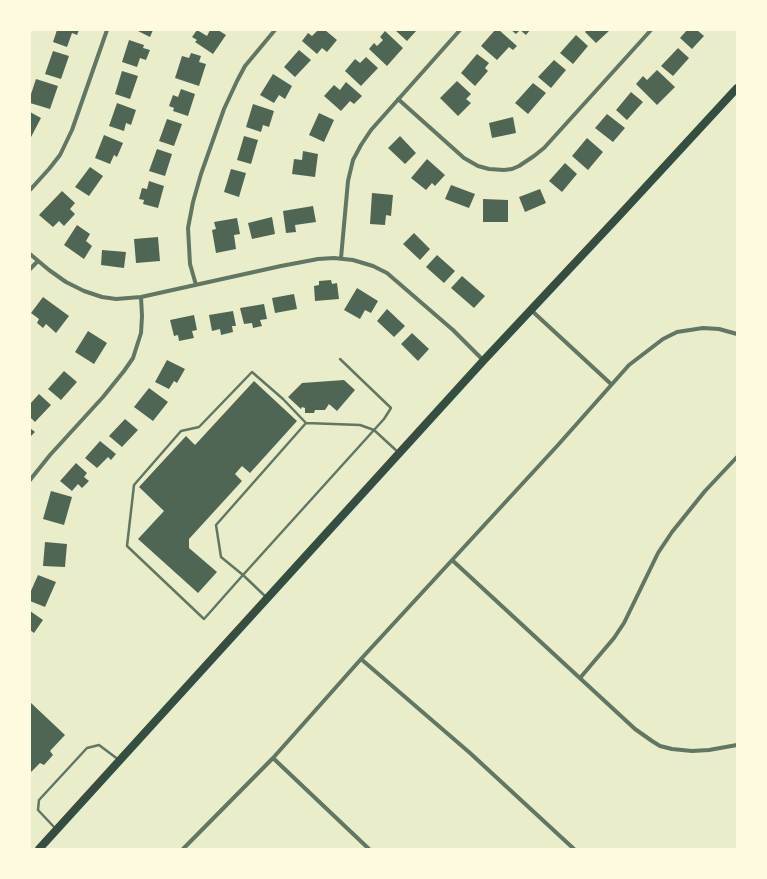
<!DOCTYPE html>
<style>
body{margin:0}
#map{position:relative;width:767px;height:879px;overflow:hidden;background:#e9edc9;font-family:"Archivo Narrow",sans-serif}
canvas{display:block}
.frame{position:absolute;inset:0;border:31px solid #fefae0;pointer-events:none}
</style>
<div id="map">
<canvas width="767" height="879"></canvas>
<div class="frame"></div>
</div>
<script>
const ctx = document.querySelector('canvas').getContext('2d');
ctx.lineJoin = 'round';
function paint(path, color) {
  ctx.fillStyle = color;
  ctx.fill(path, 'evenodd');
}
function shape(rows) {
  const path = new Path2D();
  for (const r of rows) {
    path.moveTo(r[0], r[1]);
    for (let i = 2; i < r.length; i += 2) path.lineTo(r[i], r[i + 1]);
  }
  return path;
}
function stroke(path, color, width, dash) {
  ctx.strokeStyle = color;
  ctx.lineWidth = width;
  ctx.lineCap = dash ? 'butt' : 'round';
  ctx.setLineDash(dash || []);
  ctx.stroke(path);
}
const building = shape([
 [57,30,79,30,77,35,72,33,67,47,53,42],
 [136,30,153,30,150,37],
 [197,30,207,36,210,30,218,30,226,35,213,54,195,42,197,40,192,37],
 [318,30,325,30,337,40,327,52,322,48,317,54,302,41,308,33,312,36],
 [395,30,417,30,407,41],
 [495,30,499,30,517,46,513,50,509,47,497,60,481,46],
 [511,30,520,30,516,34],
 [520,30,530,30,526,35],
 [587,30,610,30,596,43,585,32],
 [687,30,697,30,704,36,692,49,680,38],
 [385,31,403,48,387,66,369,49,374,43,377,46,383,40,380,37],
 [576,35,588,46,573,64,560,53],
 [129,40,144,45,143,48,150,50,146,60,140,58,137,67,122,62],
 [678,48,689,58,673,76,661,66],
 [299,50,311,60,295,77,284,67],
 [53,51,69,56,61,79,45,74],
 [191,53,201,56,199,62,206,64,199,86,175,78,182,56,189,58],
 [477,54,489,63,485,68,488,71,475,86,461,73],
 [366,57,378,68,361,86,345,71,355,59,360,63],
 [554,60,566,70,551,88,538,77],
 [657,70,675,87,657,105,636,84,643,76,647,80],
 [122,71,138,76,130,99,115,94],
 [273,74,292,86,285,99,279,95,274,103,260,95],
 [36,79,58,86,50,109,30,103,30,97],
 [457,81,471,94,466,99,471,103,458,116,440,98],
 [346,82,362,96,354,104,350,101,341,111,324,96,334,85,340,90],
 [533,83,546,93,528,114,515,103],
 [181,89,195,94,188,116,173,111,174,108,169,106,173,95,178,97],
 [631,92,643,102,627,120,616,110],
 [117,103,136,110,131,125,126,123,124,131,109,126],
 [253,104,274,111,269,127,263,125,261,132,246,127],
 [30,112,41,118,30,139],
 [319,113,334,120,324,142,309,135],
 [607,114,625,128,613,142,595,128],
 [513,117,516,133,492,138,489,123],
 [167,119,182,124,174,146,159,141],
 [104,135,123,143,117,157,114,155,110,164,95,158],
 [244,136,258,140,251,164,237,160],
 [400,136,416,153,405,164,388,148],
 [587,138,603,152,588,170,572,156],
 [157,149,172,154,165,176,149,171],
 [303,151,318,154,315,177,292,174,294,159,302,160],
 [427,159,445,175,435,186,432,183,426,190,411,178],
 [565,163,577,174,562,192,549,181],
 [90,167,103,176,89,196,75,187],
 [231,169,246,173,239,197,224,192],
 [149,181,164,186,158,208,143,204,144,200,139,199,142,188,147,189],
 [451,185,475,194,469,208,445,199],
 [540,189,546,203,525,212,519,197],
 [62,191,75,203,70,209,75,214,64,226,59,221,53,227,39,215],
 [372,193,393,195,391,216,386,215,385,225,370,224],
 [483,199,508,200,508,222,483,222],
 [313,206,316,222,295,225,296,232,286,233,283,211],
 [272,217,275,234,252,239,248,223],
 [237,218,240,234,234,235,236,249,216,253,212,230,216,229,214,222],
 [77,225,90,234,86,241,92,246,84,259,64,245],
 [414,233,430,249,420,260,403,244],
 [158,237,160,261,136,263,134,239],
 [102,250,126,252,124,268,101,265],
 [437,255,455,271,444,283,426,267],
 [462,276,485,296,474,308,451,288],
 [331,280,332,284,337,283,339,299,315,301,314,286,319,285,319,281],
 [357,288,378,301,371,313,365,310,360,319,344,310],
 [294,294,297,309,275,313,272,298],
 [43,297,69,316,56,333,46,324,43,328,37,323,39,319,31,313],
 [264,304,267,319,260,320,262,326,253,328,252,323,244,324,240,308],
 [387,309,405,326,394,337,377,321],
 [233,311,236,326,232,326,233,332,221,335,220,329,212,331,209,315],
 [194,315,197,330,192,331,194,338,179,341,178,335,174,336,170,320],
 [88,331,107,343,94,364,75,352],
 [412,333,429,349,418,361,401,344],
 [167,360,185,369,177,383,174,381,169,389,155,382],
 [64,371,77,382,61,400,48,389],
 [344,380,355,390,337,411,329,404,325,410,315,410,314,413,305,413,305,408,302,407,301,409,288,397,302,383],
 [254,381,297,421,250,473,242,466,235,474,242,481,189,539,189,548,217,572,198,593,138,539,164,511,139,487,186,436,195,445],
 [149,388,168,402,153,421,134,407],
 [39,394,51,405,35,422,30,417,30,404],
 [125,419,138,430,122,447,109,436],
 [30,428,35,432,30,437],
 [100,441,116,454,111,460,108,457,97,468,85,458],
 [76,463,87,473,84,477,89,481,82,488,78,484,72,491,60,481],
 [51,491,72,497,64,525,43,519],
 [45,542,67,544,65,567,43,566],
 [38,575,56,582,45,607,30,601,30,593],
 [30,611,43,620,34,633,30,630],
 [30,702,65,735,50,751,53,755,44,765,40,763,30,773]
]);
const service = shape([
 [340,359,391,408,384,419,374,430,399,453],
 [266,597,243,575,374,430,360,425,306,423,216,525,221,557,243,575,204,619,127,546,134,485,181,431,199,427,252,372,283,399,306,423],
 [55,828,38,810,39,800,87,748,99,745,119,760]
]);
const minor = shape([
 [398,99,464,158,478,166,489,169,504,170,512,169,519,166,534,156,544,148,651,30],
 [30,190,49,169,60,155,72,130,107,30],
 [30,254,49,270,66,282,84,291,102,297,116,299,141,297,281,266,318,259,334,258,353,260,373,266,387,273,453,330,483,360],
 [341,258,348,181,353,160,361,145,371,130,460,30],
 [30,269,38,261],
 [196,285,190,264,188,228,193,202,201,174,224,109,237,81,245,66,275,30],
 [531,310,611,384],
 [30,480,50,455,103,397,124,371,133,358,141,333,142,316,141,297],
 [452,560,635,729,652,741,660,746,672,749,692,751,709,750,737,745],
 [361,659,470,753,574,849],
 [580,678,614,638,624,623,658,553,672,532,705,491,737,457],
 [273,758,369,849],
 [183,849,273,758,361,659,558,445,629,365,663,339,677,332,703,328,719,329,737,334]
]);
const secondary = shape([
 [39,849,484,360,617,218,737,88]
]);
paint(building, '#4f6655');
stroke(service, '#617663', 2.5);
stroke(minor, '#617663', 4);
stroke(secondary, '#344e41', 8);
</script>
